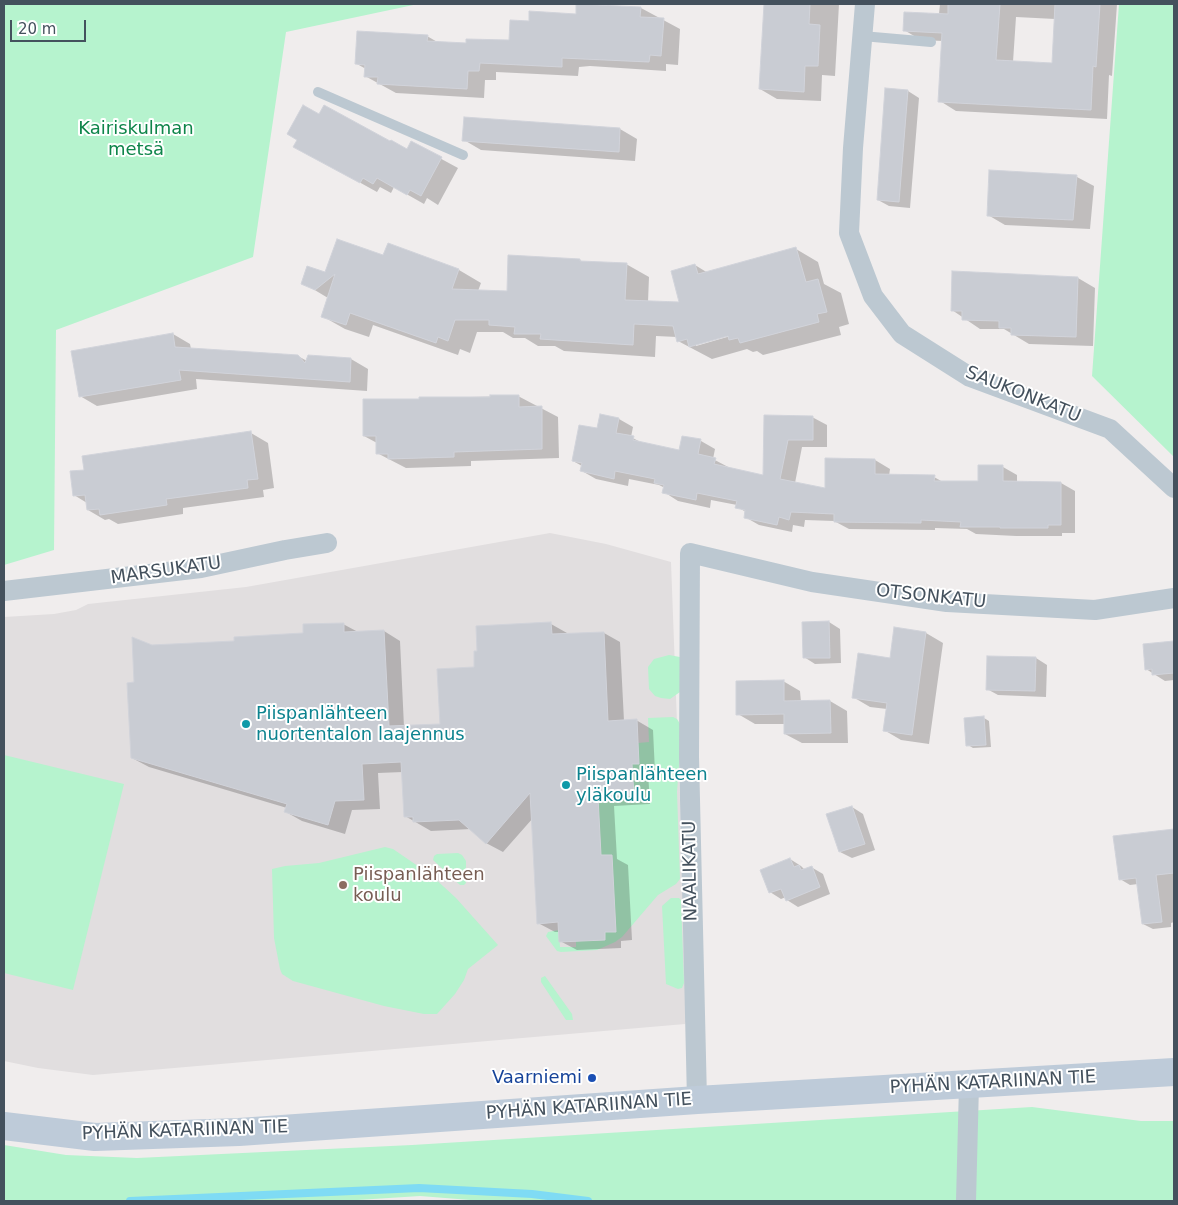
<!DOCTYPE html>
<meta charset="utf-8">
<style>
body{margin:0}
#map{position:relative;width:1178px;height:1205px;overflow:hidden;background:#f0eded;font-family:"DejaVu Sans",sans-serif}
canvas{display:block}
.frame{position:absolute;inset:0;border:5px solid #44515d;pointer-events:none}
.scale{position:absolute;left:10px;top:20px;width:76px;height:22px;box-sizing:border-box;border:2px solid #44515d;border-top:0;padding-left:6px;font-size:15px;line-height:18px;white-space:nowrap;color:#44515d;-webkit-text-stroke:4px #fff;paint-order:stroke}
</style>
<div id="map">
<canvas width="1178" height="1205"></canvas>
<div class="frame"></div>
<div class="scale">20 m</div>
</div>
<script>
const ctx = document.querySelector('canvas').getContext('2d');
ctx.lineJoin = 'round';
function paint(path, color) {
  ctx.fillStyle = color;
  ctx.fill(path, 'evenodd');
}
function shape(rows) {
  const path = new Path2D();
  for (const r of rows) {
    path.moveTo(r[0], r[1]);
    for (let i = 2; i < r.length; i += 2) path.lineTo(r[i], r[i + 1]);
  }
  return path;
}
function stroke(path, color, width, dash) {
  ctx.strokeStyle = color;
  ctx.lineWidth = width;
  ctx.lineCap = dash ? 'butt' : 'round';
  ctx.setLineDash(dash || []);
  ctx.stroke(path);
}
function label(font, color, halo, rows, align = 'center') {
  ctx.font = font + ' "DejaVu Sans",sans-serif';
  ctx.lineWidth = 4;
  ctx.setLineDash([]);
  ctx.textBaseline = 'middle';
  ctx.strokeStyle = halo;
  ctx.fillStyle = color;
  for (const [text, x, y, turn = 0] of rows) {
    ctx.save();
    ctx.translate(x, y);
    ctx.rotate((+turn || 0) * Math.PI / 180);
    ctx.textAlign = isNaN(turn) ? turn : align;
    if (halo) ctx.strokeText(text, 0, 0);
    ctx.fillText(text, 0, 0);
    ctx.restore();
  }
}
const education = shape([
 [550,533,606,544,671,562,688,1018,685,1024,93,1075,38,1068,4,1061,4,617,54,614,76,610,88,604,246,587]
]);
const green = shape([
 [4,4,418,4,286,32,253,257,56,330,54,550,4,565],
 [1119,4,1174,4,1174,457,1092,376],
 [669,655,680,657,680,692,670,699,661,698,655,696,649,689,648,667,654,659],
 [648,718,673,717,677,719,682,727,677,792,680,879,676,884,658,895,622,937,615,942,597,950,561,952,557,951,546,936,548,932,559,930,560,947,576,947,576,941,605,940,605,932,616,931,615,908,604,909,602,878,613,878,612,855,601,855,598,797,633,795,632,764,638,743,649,742],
 [4,755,124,784,73,990,4,973],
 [385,847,393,849,431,875,456,898,498,945,468,969,464,980,455,994,437,1014,424,1014,384,1006,293,981,282,974,280,969,274,938,272,869,285,866,319,863],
 [458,853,462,855,466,861,466,883,464,885,460,885,433,860,434,856,437,854],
 [671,898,679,898,681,900,684,983,682,988,678,989,666,984,662,906],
 [545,976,572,1014,573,1020,566,1020,541,982,541,978],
 [1032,1107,1141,1121,1174,1121,1174,1201,483,1201,420,1196,342,1201,4,1201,4,1145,66,1155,137,1158,412,1145]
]);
const shadow = shape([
 [765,4,841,4,839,4,835,76,822,75,821,101,777,99,760,89],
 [940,4,1117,4,1112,76,1109,75,1107,119,956,111,940,101,943,41,921,40,904,30,939,14],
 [1016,17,1055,19,1053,65,1013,62],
 [641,8,680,29,678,65,666,64,666,71,590,66,579,67,578,76,496,72,496,80,485,80,484,98,396,93,365,76,366,69,357,64,427,36,439,43,467,44,510,42,530,22],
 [908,91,919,98,910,208,889,206,878,200],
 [319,116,407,150,412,143,458,168,438,205,427,198,424,204,394,187,391,193,380,187,377,192,312,156],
 [620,129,637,139,635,161,481,150,464,140],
 [990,171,1077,177,1094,186,1090,229,1005,225,988,215],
 [388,245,459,270,481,283,478,291,508,292,580,260,584,263,626,264,649,277,648,302,681,303,695,265,708,273,796,249,818,262,824,284,841,293,849,324,839,327,841,335,763,355,757,351,753,352,747,349,712,359,678,341,677,337,656,336,655,357,564,351,555,346,538,346,525,338,513,338,503,332,477,332,470,353,460,349,458,355,373,325,369,337,345,329,322,316,328,298,303,283,326,274,384,257],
 [733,333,734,335,696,346,696,343],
 [1078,278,1095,288,1093,346,1029,344,1004,329,980,329,952,310],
 [173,334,190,344,191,349,298,356,307,361,308,357,351,359,368,369,367,391,196,379,197,389,97,406,80,396],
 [518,396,558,417,559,458,471,461,471,466,406,468,377,453,377,443,364,436,421,400,421,398],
 [601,415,619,419,633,427,631,437,644,444,680,452,683,437,701,441,715,449,713,459,730,468,765,476,766,416,812,417,827,425,827,447,802,447,795,483,826,489,827,459,875,460,890,469,889,476,934,477,943,482,979,482,979,467,1003,467,1017,475,1017,482,1061,483,1075,491,1075,533,1062,533,1062,536,1016,536,976,534,967,529,935,528,935,530,849,529,834,521,805,520,804,527,793,525,792,532,759,525,745,517,746,512,737,507,737,505,711,500,710,508,678,501,664,492,665,488,659,485,629,479,628,486,596,479,582,471,582,466,573,461,598,430],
 [251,433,268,443,274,488,263,490,264,497,183,508,183,514,118,524,109,519,105,520,88,510,87,503,74,495,85,471],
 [829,622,840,629,841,663,815,664,804,657],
 [343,624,358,632,384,631,400,641,404,727,441,725,476,668,551,624,567,633,567,635,604,633,620,642,624,721,636,720,653,730,655,772,648,772,650,804,614,806,617,859,628,865,632,940,621,941,621,948,577,950,560,941,560,932,555,932,538,923,533,818,503,852,486,843,471,829,431,831,405,816,403,772,378,773,380,809,352,810,345,834,302,821,286,812,287,808,149,767,132,758,136,684,152,646,235,642,304,635],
 [926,633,943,643,929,744,901,740,884,730,887,709,870,707,853,697,891,659],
 [1174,642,1174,680,1165,681,1146,669,1144,645],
 [1036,658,1047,665,1046,697,998,695,987,689],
 [783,681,800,691,801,702,830,701,847,711,848,743,802,743,785,734,785,724,755,724,738,714],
 [984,718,989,721,991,747,973,748,968,745,966,719],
 [852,807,863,814,875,850,852,858,840,852,828,815],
 [1174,830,1174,922,1171,923,1171,927,1153,929,1143,924,1138,884,1130,885,1120,879,1115,837],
 [790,859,801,866,805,870,811,867,823,874,830,894,798,907,787,900,786,897,781,899,770,892]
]);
const stream = shape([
 [130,1201,419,1188,532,1194,588,1201]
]);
const building = shape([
 [576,4,641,7,640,17,664,18,661,56,650,55,649,62,562,58,562,67,480,63,479,71,468,71,467,89,377,84,378,77,364,77,365,65,355,64,357,31,428,35,427,41,466,43,466,39,509,40,510,20,529,21,529,11,576,14,576,4],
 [764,4,810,4,809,24,820,25,818,66,805,66,804,92,759,89,764,4],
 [948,4,1000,4,996,60,1052,63,1055,4,1100,4,1096,67,1093,66,1091,110,938,102,942,33,903,31,904,12,948,14,948,4],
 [885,88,908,90,899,202,877,200,885,88],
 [303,105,319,114,324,105,390,141,391,140,407,149,411,141,442,157,421,196,410,190,407,195,377,178,373,184,363,178,360,183,293,147,297,140,287,134,303,105],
 [464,117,620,128,619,152,462,141,464,117],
 [989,170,1077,175,1073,220,987,216,989,170],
 [337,239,383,255,388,243,459,269,452,289,507,291,508,255,580,259,580,261,627,263,625,300,679,302,671,271,695,264,698,274,796,247,806,282,818,279,827,312,817,314,819,322,740,343,738,338,729,340,728,336,689,347,687,339,677,342,673,326,634,324,633,345,540,339,541,334,514,334,515,327,489,325,489,320,455,320,448,341,438,337,436,343,350,313,346,325,321,317,335,274,315,290,301,284,307,266,325,272,337,239],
 [952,271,1078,277,1076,337,1011,335,1011,328,999,328,999,321,962,320,962,311,951,311,952,271],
 [173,333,175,347,298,355,305,363,308,355,351,358,350,382,179,370,181,380,79,397,71,351,173,333],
 [490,395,519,395,519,407,542,406,542,449,454,452,454,457,388,459,388,454,376,454,376,436,363,436,363,399,419,399,419,397,490,397,490,395],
 [600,414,619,418,616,433,634,436,633,440,679,450,682,436,701,439,698,454,716,458,714,464,763,475,764,415,813,416,813,440,788,440,780,479,825,488,825,458,875,459,875,474,935,475,934,481,978,481,978,465,1003,465,1003,481,1061,482,1061,525,1048,525,1048,528,1000,528,1000,527,960,527,961,522,921,520,921,523,834,522,834,514,791,512,789,520,779,517,777,525,744,518,745,510,735,508,737,501,697,493,696,500,662,493,664,485,654,483,655,479,615,471,614,479,580,471,582,463,572,461,579,425,597,428,600,414],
 [251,431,258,479,247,480,248,488,166,499,167,505,100,515,99,509,87,510,85,495,73,496,70,471,84,470,82,456,251,431],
 [829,621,830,658,803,658,802,622,829,621],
 [551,622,552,634,604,632,608,721,637,719,639,764,632,764,634,795,598,797,601,855,612,855,616,932,605,932,605,940,559,942,558,922,537,924,530,793,486,844,459,820,413,822,413,817,404,817,401,762,362,764,364,800,335,801,328,825,284,812,287,804,131,758,127,683,134,682,132,637,152,645,234,641,234,637,303,633,303,624,344,623,344,632,384,630,389,726,440,724,437,669,474,667,474,651,477,651,476,626,551,622],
 [894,627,926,632,912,735,883,731,887,703,852,698,858,653,890,658,894,627],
 [1174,641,1174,673,1152,675,1152,669,1145,670,1143,644,1174,641],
 [987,656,1036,657,1035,691,986,690,987,656],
 [784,680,784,701,830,700,831,733,784,734,784,714,736,715,736,681,784,680],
 [984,716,986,745,966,746,964,718,984,716],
 [852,806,865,844,839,852,826,814,852,806],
 [1174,829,1174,873,1156,875,1162,922,1142,924,1136,878,1119,880,1113,836,1174,829],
 [790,858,794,867,799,865,801,870,812,866,820,887,786,901,781,889,769,893,760,870,790,858]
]);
const lane = shape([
 [862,36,931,42],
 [318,92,463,155]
]);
const street = shape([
 [865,4,853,148,849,233,873,296,902,334,970,377,1110,429,1174,488],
 [4,591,201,568,285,550,327,543],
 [697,1100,689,757,690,553,812,582,947,602,1095,610,1174,598],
 [966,1201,969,1085]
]);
const secondary = shape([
 [4,1126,95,1137,239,1132,697,1100,1174,1072]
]);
const markers = [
 [246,724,5,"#0f9aa8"],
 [566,785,5,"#0f9aa8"],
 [343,885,5,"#8d6e63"],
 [592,1078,5,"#1a4fb4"]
];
const parkNames = [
 ["Kairiskulman",136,129],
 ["metsä",136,150]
];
const streetNames = [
 ["SAUKONKATU",1023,395,22],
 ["MARSUKATU",166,571,-8],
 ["OTSONKATU",931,597,6],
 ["NAALIKATU",691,871,-91],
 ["PYHÄN KATARIINAN TIE",993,1083,-3],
 ["PYHÄN KATARIINAN TIE",589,1107,-4],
 ["PYHÄN KATARIINAN TIE",185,1131,-2]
];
const cultureNames = [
 ["Piispanlähteen",256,714],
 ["nuortentalon laajennus",256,735],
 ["Piispanlähteen",576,775],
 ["yläkoulu",576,796]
];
const educationNames = [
 ["Piispanlähteen",353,875],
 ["koulu",353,896]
];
const transitNames = [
 ["Vaarniemi",582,1078]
];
paint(education, '#e1dedf');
paint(green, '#b6f3ce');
paint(shadow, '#0003');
stroke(stream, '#7fdbf4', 8);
paint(building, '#c9ccd3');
stroke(building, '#d1d3da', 1);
stroke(lane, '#bcc8d1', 10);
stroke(street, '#bcc8d1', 20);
stroke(secondary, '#becbd9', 28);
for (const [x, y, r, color] of markers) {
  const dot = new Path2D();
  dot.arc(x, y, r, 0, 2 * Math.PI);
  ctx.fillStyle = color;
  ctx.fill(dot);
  stroke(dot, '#fff', 2);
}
label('18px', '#0e854a', '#fff', parkNames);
label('18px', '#44515d', '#fff', streetNames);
label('18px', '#0d838f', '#fff', cultureNames, 'left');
label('18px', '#785e54', '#fff', educationNames, 'left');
label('18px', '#164399', '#fff', transitNames, 'right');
</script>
